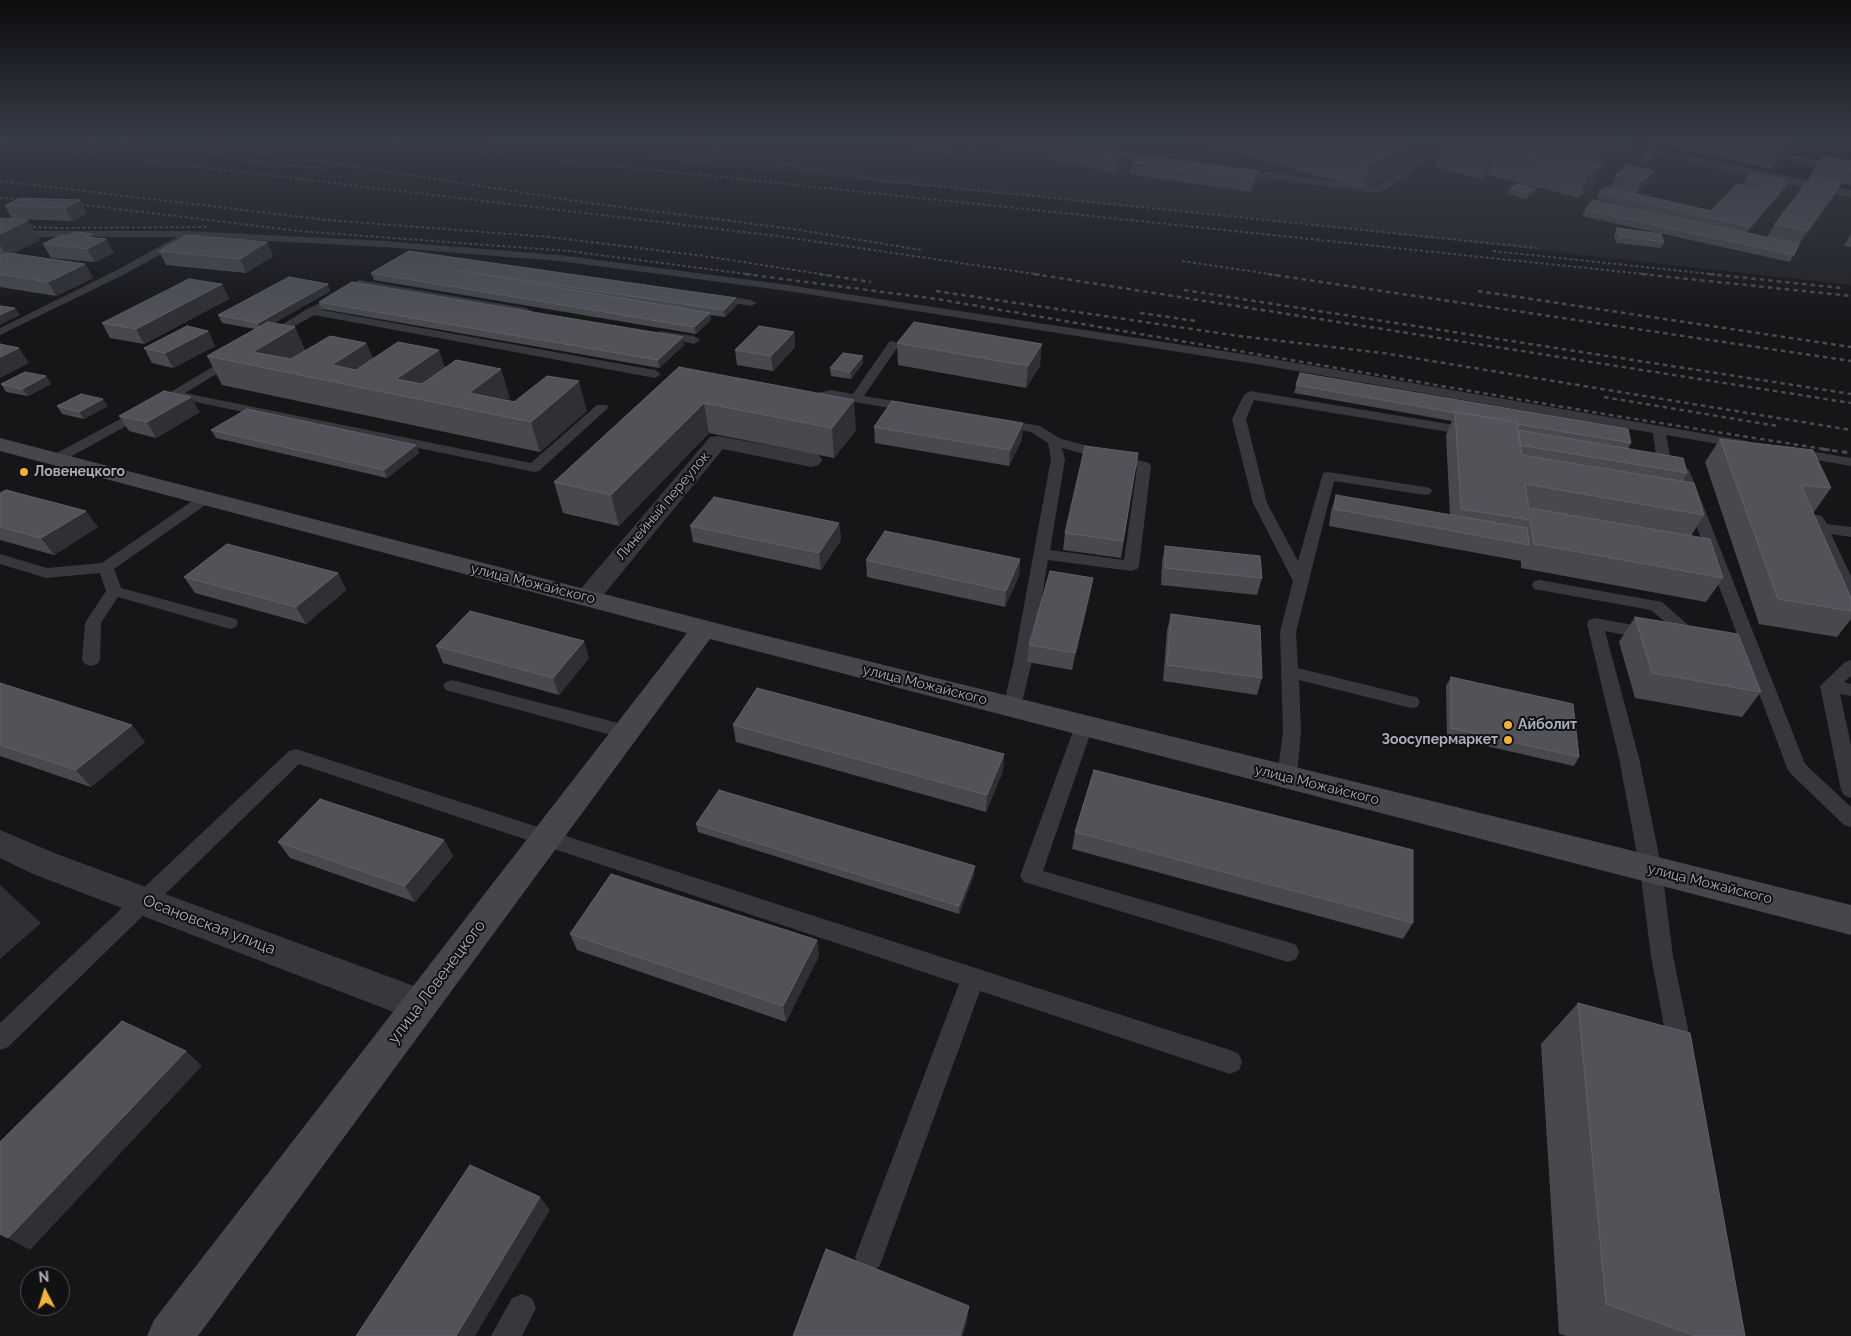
<!DOCTYPE html>
<meta charset="utf-8">
<style>
body{margin:0}
#map{position:relative;width:1851px;height:1336px;overflow:hidden;background:#161618;font-family:Raleway,sans-serif}
canvas{display:block}
.north{position:absolute;left:20px;top:1266px;width:50px;height:50px;box-sizing:border-box;background:#111113;border:1px solid #4d4f55;border-radius:50%;rotate:355deg;font-size:14px;font-weight:700;line-height:20px;text-align:center;color:#a8adb8}
.north::after{content:'';display:block;margin:auto;width:18px;height:22px;background:#f2b134;clip-path:polygon(50% 0,100% 100%,50% 72%,0 100%)}
</style>
<div id="map">
<canvas width="1851" height="1336"></canvas>
<div class="north">N</div>
</div>
<script>
const ctx = document.querySelector('canvas').getContext('2d');
ctx.lineJoin = 'round';
function paint(path, color) {
  ctx.fillStyle = color;
  ctx.fill(path, 'evenodd');
}
function shape(rows) {
  const path = new Path2D();
  for (const r of rows) {
    path.moveTo(r[0], r[1]);
    for (let i = 2; i < r.length; i += 2) path.lineTo(r[i], r[i + 1]);
  }
  return path;
}
function stroke(path, color, width, dash) {
  ctx.strokeStyle = color;
  ctx.lineWidth = width;
  ctx.lineCap = dash ? 'butt' : 'round';
  ctx.setLineDash(dash || []);
  ctx.stroke(path);
}
function label(font, color, halo, rows, align = 'center') {
  ctx.font = font + ' Raleway,sans-serif';
  ctx.lineWidth = 4;
  ctx.setLineDash([]);
  ctx.textBaseline = 'middle';
  ctx.strokeStyle = halo;
  ctx.fillStyle = color;
  for (const [text, x, y, turn = 0] of rows) {
    ctx.save();
    ctx.translate(x, y);
    ctx.rotate((+turn || 0) * Math.PI / 180);
    ctx.textAlign = isNaN(turn) ? turn : align;
    if (halo) ctx.strokeText(text, 0, 0);
    ctx.fillText(text, 0, 0);
    ctx.restore();
  }
}
const built = shape([
 [438,139,974,139,985,142,995,139,1579,139,1851,199,1851,285,1252,218]
]);
const lane = shape([
 [1450,139,1460,139,1418,164,1412,172,1387,189,1376,193,1236,174,1232,171,1236,168,1375,187,1406,168,1412,160,1450,139],
 [1079,141,1161,157,1165,160,1161,163,1082,145,1079,145,1079,141],
 [1761,148,1851,167,1851,173,1758,153,1757,151,1761,148],
 [0,231,189,231,384,241,559,255,781,284,1256,356,1747,441,1749,444,1747,447,1742,448,1666,435,1671,461,1688,469,1690,472,1805,764,1851,807,1851,827,1844,825,1790,773,1787,768,1677,474,1659,466,1657,463,1653,433,1256,364,781,290,559,261,384,247,192,237,125,274,0,335,0,328,117,270,177,237,0,237,0,231],
 [359,280,526,308,532,311,526,314,355,285,354,283,359,280],
 [713,294,751,300,757,303,751,306,709,299,707,297,713,294],
 [322,302,328,305,322,310,655,370,661,374,655,378,314,315,271,340,263,340,261,338,307,309,322,302],
 [660,331,694,336,700,340,694,344,656,336,654,334,660,331],
 [893,341,899,345,864,396,918,405,919,408,918,411,913,412,831,398,805,404,799,400,800,397,831,390,853,394,889,342,893,341],
 [234,354,240,358,238,361,185,393,531,463,597,405,607,405,608,408,539,471,534,472,176,398,170,400,164,396,234,354],
 [1250,391,1473,428,1480,432,1473,436,1254,400,1246,419,1267,503,1298,561,1323,473,1328,472,1425,487,1430,488,1432,491,1430,494,1425,495,1334,481,1296,632,1298,668,1411,696,1417,697,1420,702,1417,707,1411,708,1299,680,1301,732,1297,777,1294,782,1287,784,1280,782,1277,777,1283,732,1280,632,1293,581,1253,503,1232,419,1244,395,1250,391],
 [143,407,150,411,148,414,61,462,56,463,49,459,51,456,143,407],
 [1000,419,1040,426,1059,438,1149,463,1151,466,1139,566,1137,569,1131,571,1048,560,1031,665,1021,707,1018,712,1012,714,1006,712,1003,707,1013,665,1051,459,1048,443,1031,432,995,426,993,423,995,420,1000,419],
 [1062,448,1137,468,1124,560,1050,550,1065,459,1062,448],
 [1792,448,1851,458,1851,466,1787,455,1785,452,1787,449,1792,448],
 [206,494,211,495,213,498,211,501,114,569,121,588,236,619,238,623,236,627,230,629,118,597,101,623,100,660,97,664,91,666,85,664,82,660,85,623,106,591,100,573,46,578,0,564,0,554,47,568,102,563,201,495,206,494],
 [1817,515,1822,516,1827,524,1851,527,1851,537,1831,534,1851,576,1851,598,1845,597,1843,593,1810,519,1812,516,1817,515],
 [1540,580,1662,602,1704,639,1702,643,1696,645,1690,643,1651,610,1534,589,1532,585,1534,581,1540,580],
 [1595,618,1650,628,1656,630,1658,634,1656,638,1650,640,1605,631,1639,758,1662,870,1673,956,1693,1053,1690,1061,1681,1065,1672,1061,1669,1053,1651,956,1640,870,1619,758,1587,624,1589,620,1595,618],
 [1851,660,1851,676,1844,682,1851,684,1851,696,1840,694,1851,745,1851,798,1844,795,1841,790,1820,686,1845,662,1851,660],
 [452,680,626,725,633,727,635,732,633,737,626,739,446,690,443,686,446,682,452,680],
 [1084,719,1091,721,1093,726,1043,871,1288,942,1296,945,1299,952,1296,959,1288,962,1024,882,1020,876,1075,726,1077,721,1084,719],
 [296,749,1230,1050,1239,1054,1242,1062,1239,1070,1230,1074,980,991,883,1257,879,1267,869,1271,859,1267,855,1257,959,984,299,764,8,1047,0,1050,0,1023,289,751,296,749],
 [522,1294,532,1298,536,1308,522,1336,491,1336,512,1298,522,1294]
]);
const street = shape([
 [1590,139,1614,139,1851,190,1851,198,1596,143,1590,139],
 [718,436,811,453,819,455,822,460,819,465,811,467,723,449,596,604,587,606,578,604,574,598,578,592,710,437,718,436],
 [0,830,57,854,433,993,438,1005,433,1017,420,1022,33,874,0,858,0,830]
]);
const secondary = shape([
 [0,438,751,632,1851,905,1851,935,710,639,198,1336,147,1336,154,1320,687,633,0,451,0,438]
]);
const railFar2 = shape([
 [55,139,98,144],
 [91,139,239,155],
 [178,139,590,203,793,229,922,250],
 [359,139,1653,275],
 [685,139,752,158,878,180,1537,248],
 [0,143,785,237,1042,275],
 [232,159,326,169],
 [0,181,327,220,550,237,704,256,827,275],
 [0,198,32,200],
 [70,203,298,231,569,251,754,275],
 [0,225,55,228,208,227],
 [1493,251,1720,275],
 [1182,261,1277,275]
]);
const railFar1 = shape([
 [745,274,937,299,1616,416,1830,450],
 [819,274,871,282],
 [1034,274,1851,403],
 [1268,274,1851,361],
 [1641,274,1851,296],
 [1709,274,1841,288],
 [1184,290,1851,394],
 [936,291,1239,336,1383,353,1851,430],
 [1478,291,1851,347],
 [1140,313,1196,321],
 [1604,397,1777,426]
]);
const rail = shape([
 [1822,449,1851,453]
]);
const wall = shape([
 [896,139,980,139,980,147,950,157],
 [997,139,1062,139,1060,140,1129,153,1127,166,1116,173,1047,159,1048,147,1060,140,1020,154,996,146],
 [1185,139,1415,139,1407,143,1403,167,1363,188],
 [1632,139,1793,139,1780,161,1771,169],
 [1614,142,1593,189,1579,198,1488,175,1482,179,1435,167,1443,143],
 [1653,156,1651,162,1647,166,1639,164,1642,158],
 [1851,161,1851,185,1841,183,1832,200,1798,247,1790,262,1582,216,1585,210,1685,220,1597,199,1599,192,1711,211,1755,188,1756,187,1743,184,1747,178,1789,181,1786,187,1747,233,1767,237,1775,224,1811,177,1810,177,1817,164],
 [1132,162,1259,171,1256,184,1251,192,1130,174],
 [1628,165,1648,183,1636,194,1610,188,1616,175],
 [1518,184,1533,195,1526,199,1508,194,1510,188],
 [80,200,87,213,72,221,12,219,5,206],
 [0,218,40,240,13,253,85,264,93,278,56,296,0,287,0,256,1,256,0,256],
 [1617,228,1664,242,1661,248,1616,243,1614,235],
 [93,234,95,238,114,253,95,262,51,258,43,244,67,236],
 [1851,234,1851,247,1844,246],
 [267,242,273,256,246,273,166,265,159,251],
 [409,251,736,298,737,305,725,317,710,315,711,320,696,334,374,280,371,273],
 [222,284,229,299,144,344,110,338,102,323],
 [330,291,274,323,305,351,366,343,373,359,445,368,510,398,507,400,587,411,540,452,222,385,207,356,255,329,222,323,218,315],
 [319,302,684,345,659,368,322,309],
 [208,331,215,346,173,368,152,363,144,348],
 [794,332,795,347,773,371,737,365,735,350],
 [897,343,1040,366,1026,388,898,365],
 [863,363,851,379,831,376,830,368],
 [679,367,856,430,834,458,709,433,619,526,563,513,554,482],
 [1300,373,1631,443,1628,449,1687,473,1683,481,1704,515,1691,536,1723,578,1706,602,1521,568,1521,561,1329,526,1331,511,1336,495,1450,515,1446,435,1452,421,1294,393],
 [46,376,51,384,28,396,6,392,1,384],
 [57,406,108,406,84,419,62,414],
 [200,412,156,438,129,431,119,416],
 [874,427,1022,439,1009,466,875,443],
 [211,430,416,445,419,453,387,478,216,438],
 [1720,439,1831,488,1814,512,1812,512,1851,598,1851,619,1837,637,1759,624,1705,462],
 [1138,453,1121,558,1063,550,1065,533],
 [0,493,98,527,54,555,0,540],
 [839,523,841,540,821,570,693,542,690,526],
 [1165,546,1262,578,1257,595,1161,585,1162,563],
 [1020,559,1019,576,1005,607,867,577,866,560],
 [338,573,346,590,306,624,195,593,184,577],
 [1093,578,1090,595,1072,670,1027,662,1029,645],
 [1171,614,1262,678,1257,695,1163,681,1167,631],
 [1635,617,1761,692,1742,717,1635,698,1619,642],
 [436,646,589,658,559,695,443,663],
 [1451,677,1579,757,1574,766,1447,737,1446,686],
 [0,683,145,742,91,787,0,756],
 [733,725,1004,754,1003,771,986,812,736,742],
 [696,824,974,875,959,914,698,832],
 [1075,832,1413,923,1403,939,1072,849],
 [444,840,453,856,415,902,290,858,278,842],
 [570,934,817,940,819,956,786,1022,577,950],
 [1578,1003,1745,1336,1566,1336,1559,1334,1541,1044]
]);
const shadedWall = shape([
 [950,139,980,139,980,147,950,157],
 [1021,139,1062,139,1020,154],
 [1382,139,1415,139,1376,157],
 [1788,139,1793,139,1780,161,1771,169],
 [1614,142,1593,189,1579,198,1589,174,1584,160],
 [1410,143,1403,167,1363,188,1369,164],
 [1497,151,1488,175,1482,179,1490,155],
 [1129,153,1127,166,1116,173,1117,161],
 [1653,156,1651,162,1647,166,1649,159],
 [1259,171,1256,184,1251,192,1254,179],
 [1654,171,1648,183,1636,194,1642,181],
 [1789,181,1786,187,1746,234,1750,227],
 [1843,181,1832,200,1795,251,1807,231],
 [1536,189,1533,195,1526,199,1529,193],
 [80,200,87,213,72,221,65,208],
 [28,220,40,240,7,256,0,245,0,234],
 [93,234,98,243,106,239,114,253,95,262,87,249,86,237],
 [267,242,273,256,246,273,240,259],
 [85,264,93,278,56,296,48,282],
 [222,284,229,299,144,344,136,329],
 [328,284,330,291,261,330,258,323],
 [736,298,737,305,725,317,724,310],
 [15,308,20,315,0,325,0,315],
 [710,313,711,320,696,334,694,327],
 [295,327,308,356,282,371,253,352],
 [208,331,215,346,173,368,165,353],
 [794,332,795,347,773,371,771,356],
 [683,337,684,345,659,368,658,360],
 [366,343,378,372,356,386,332,365],
 [1042,344,1040,366,1026,388,1028,366],
 [19,348,29,363,0,378,0,357],
 [439,350,449,379,421,399,396,379],
 [863,356,863,363,851,379,850,372],
 [501,369,510,398,491,414,469,393],
 [46,376,51,384,28,396,22,389],
 [579,381,587,411,540,452,531,422],
 [191,397,200,412,156,438,147,422],
 [103,399,108,406,84,419,79,412],
 [854,400,856,430,834,458,832,428],
 [704,403,709,433,619,526,611,495],
 [1023,423,1022,439,1009,466,1010,450],
 [416,445,419,453,387,478,384,470],
 [86,511,98,527,54,555,41,538],
 [839,523,841,540,821,570,819,553],
 [1020,559,1019,576,1005,607,1006,591],
 [338,573,346,590,306,624,296,607],
 [1093,578,1090,595,1072,670,1075,653],
 [584,641,589,658,559,695,553,678],
 [132,725,145,742,91,787,76,770],
 [1004,754,1003,771,986,812,987,795],
 [444,840,453,856,415,902,405,886],
 [975,866,974,875,959,914,959,906],
 [0,885,41,923,0,959],
 [817,940,819,956,786,1022,783,1006],
 [186,1051,202,1066,30,1250,8,1238],
 [540,1197,550,1210,475,1336,456,1336],
 [969,1306,967,1322,963,1336,960,1336]
]);
const building = shape([
 [1275,139,1393,139,1410,143,1369,164,1275,139],
 [1451,139,1601,139,1614,142,1584,160,1603,165,1589,174,1497,151,1490,155,1443,143,1451,139],
 [1060,140,1129,153,1117,161,1048,147,1060,140],
 [1646,154,1653,156,1649,159,1642,158,1646,154],
 [1138,155,1259,171,1254,179,1132,162,1138,155],
 [1824,156,1851,161,1851,171,1817,164,1824,156],
 [1628,165,1654,171,1642,181,1616,175,1628,165],
 [1751,173,1789,181,1750,227,1599,192,1606,187,1711,211,1737,184,1755,188,1762,181,1747,178,1751,173],
 [1812,175,1843,181,1807,231,1775,224,1812,175],
 [1518,184,1536,189,1529,193,1510,188,1518,184],
 [20,198,80,200,65,208,5,206,20,198],
 [1593,200,1799,244,1794,255,1585,210,1593,200],
 [0,218,28,220,0,234,0,218],
 [1617,228,1661,234,1664,242,1619,236,1617,228],
 [75,232,93,234,86,237,106,239,87,249,43,244,61,235,67,236,75,232],
 [187,235,267,242,240,259,159,251,187,235],
 [409,251,736,298,724,310,455,270,710,313,694,327,371,273,409,251],
 [8,253,85,264,48,282,0,274,0,256,8,253],
 [289,277,328,284,258,323,218,315,289,277],
 [189,279,222,284,136,329,102,323,189,279],
 [352,282,683,337,658,360,319,302,352,282],
 [0,306,15,308,0,315,0,306],
 [268,322,295,327,253,352,291,359,330,336,366,343,332,365,356,370,398,342,439,350,396,379,422,384,456,360,501,369,469,393,514,402,547,376,579,381,531,422,207,356,268,322],
 [914,322,1042,344,1028,366,897,343,914,322],
 [187,326,208,331,165,353,144,348,187,326],
 [759,326,794,332,771,356,735,350,759,326],
 [0,344,19,348,0,357,0,344],
 [843,353,863,356,850,372,830,368,843,353],
 [679,367,854,400,832,428,704,403,611,495,554,482,679,367],
 [25,372,46,376,22,389,1,384,25,372],
 [1300,373,1628,429,1631,443,1517,424,1517,422,1455,412,1456,413,1296,385,1300,373],
 [164,391,191,397,147,422,119,416,164,391],
 [81,394,103,399,79,412,57,406,81,394],
 [892,401,1023,423,1010,450,874,427,892,401],
 [247,409,416,445,384,470,211,430,247,409],
 [1455,412,1517,422,1522,455,1694,483,1704,515,1525,484,1529,508,1710,539,1723,578,1534,544,1530,520,1461,509,1455,412],
 [1518,430,1683,458,1687,473,1520,445,1518,430],
 [1720,439,1813,450,1831,488,1801,485,1851,598,1851,611,1778,599,1720,439],
 [1085,446,1138,453,1123,541,1065,533,1085,446],
 [6,490,86,511,41,538,0,527,0,493,6,490],
 [1336,495,1527,528,1529,545,1334,509,1336,495],
 [714,497,839,523,819,553,690,526,714,497],
 [885,531,1020,559,1006,591,866,560,885,531],
 [227,544,338,573,296,607,184,577,227,544],
 [1165,546,1260,556,1262,578,1165,568,1165,546],
 [1050,571,1093,578,1075,653,1029,645,1050,571],
 [470,611,584,641,553,678,436,646,470,611],
 [1171,614,1260,626,1262,678,1167,665,1171,614],
 [1635,617,1738,634,1761,692,1652,673,1635,617],
 [1451,677,1573,704,1579,757,1451,728,1451,677],
 [0,683,132,725,76,770,0,745,0,683],
 [757,688,1004,754,987,795,733,725,757,688],
 [1094,770,1413,850,1413,923,1075,832,1094,770],
 [719,790,975,866,959,906,696,824,719,790],
 [320,799,444,840,405,886,278,842,320,799],
 [611,874,817,940,783,1006,570,934,611,874],
 [1578,1003,1690,1033,1745,1336,1696,1336,1606,1304,1578,1003],
 [122,1021,186,1051,8,1238,0,1234,0,1142,122,1021],
 [470,1165,540,1197,456,1336,356,1336,470,1165],
 [826,1249,969,1306,960,1336,793,1336,826,1249]
]);
const markers = [
 [24,472,5,"#f2b134"],
 [1508,725,5,"#f2b134"],
 [1508,740,5,"#f2b134"]
];
const poiNames = [
 ["Ловенецкого",34,472],
 ["Айболит",1518,725],
 ["Зоосупермаркет",1498,740,"right"]
];
const streetNames = [
 ["Линейный переулок",663,506,-50],
 ["улица Можайского",533,584,14],
 ["улица Можайского",925,685,14],
 ["улица Можайского",1317,785,14],
 ["улица Можайского",1710,884,14]
];
const nearStreetnames = [
 ["Осановская улица",209,925,21],
 ["улица Ловенецкого",437,982,-53]
];
paint(built, '#222225');
paint(lane, '#37383d');
paint(street, '#37383d');
paint(secondary, '#45474d');
stroke(railFar2, '#4a4c52', 2, [3, 2.5]);
stroke(railFar1, '#4a4c52', 2.5, [4.5, 4]);
stroke(rail, '#4a4c52', 3, [5.5, 4.5]);
paint(wall, '#47494d');
paint(shadedWall, '#2f3033');
paint(building, '#525359');
stroke(building, '#5f6168', 1);
const sky = ctx.createLinearGradient(0, 0, 0, 326);
sky.addColorStop(0, '#0c0c0d');
sky.addColorStop(0.43, '#363c48');
sky.addColorStop(1, '#363c4800');
ctx.fillStyle = sky;
ctx.fillRect(0, 0, 1851, 326);
for (const [x, y, r, color] of markers) {
  const dot = new Path2D();
  dot.arc(x, y, r, 0, 2 * Math.PI);
  ctx.fillStyle = color;
  ctx.fill(dot);
  stroke(dot, '#111113', 2);
}
label('bold 14px', '#a8adb8', '#111113', poiNames, 'left');
label('14px', '#a8adb8', '#111113', streetNames);
label('16px', '#a8adb8', '#111113', nearStreetnames);
</script>
